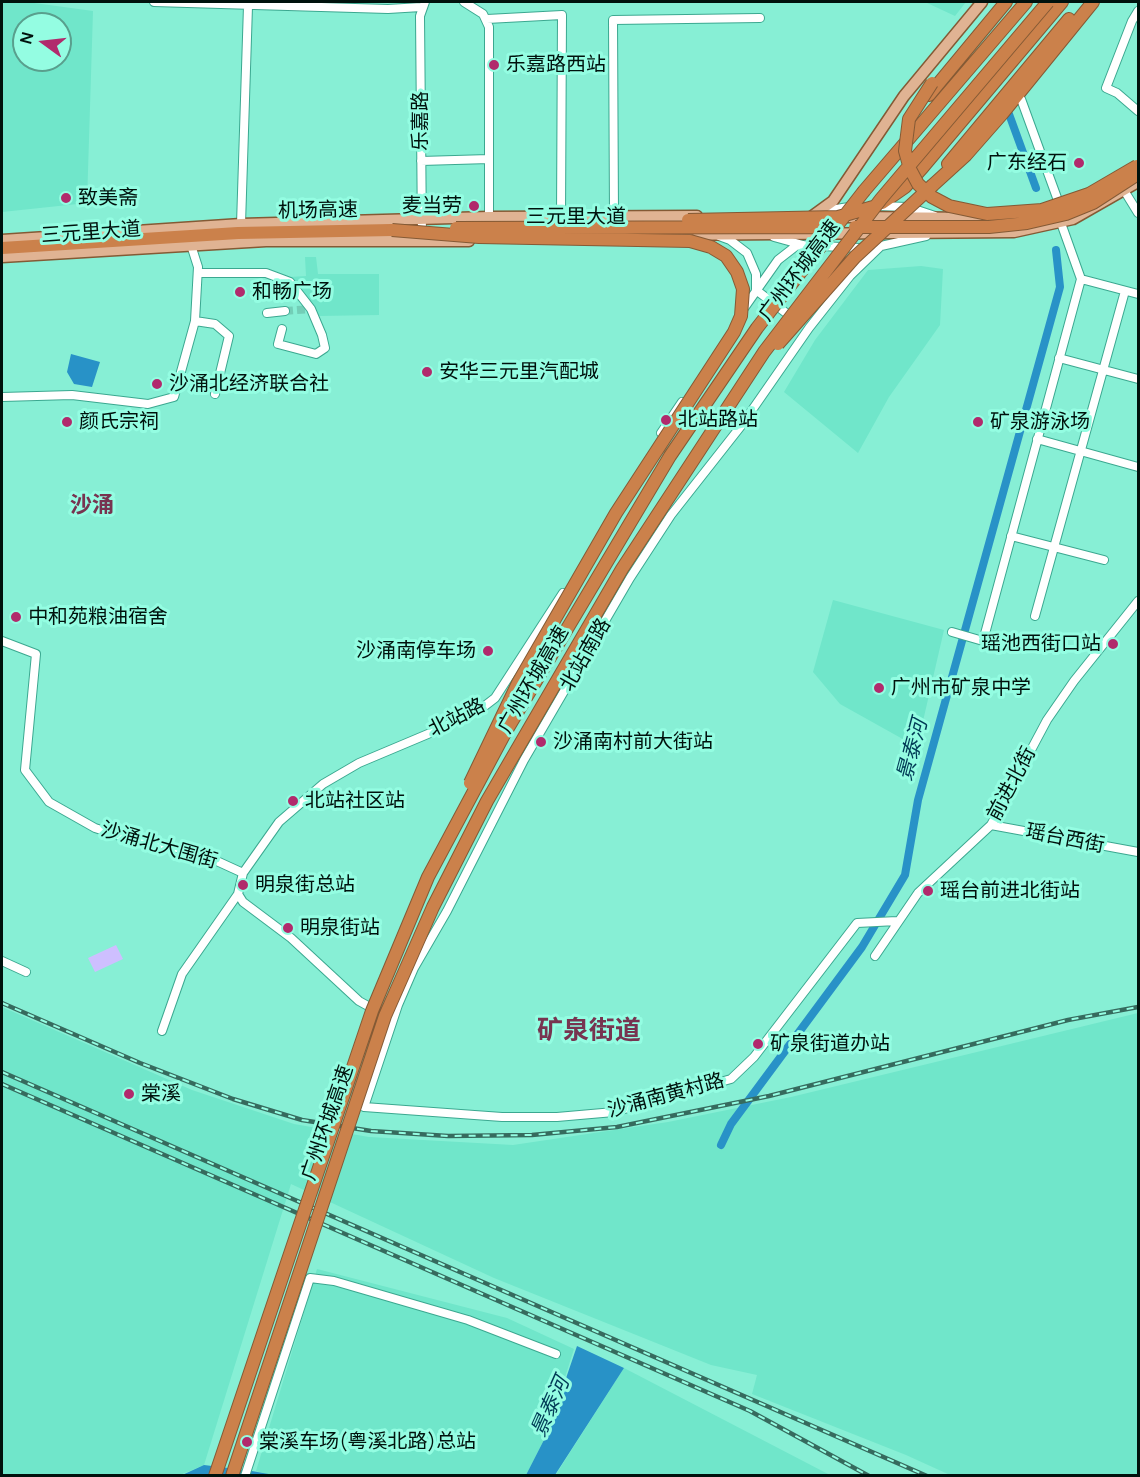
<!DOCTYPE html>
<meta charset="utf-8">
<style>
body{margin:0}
#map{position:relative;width:1140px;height:1477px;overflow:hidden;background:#87efd5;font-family:Manrope,sans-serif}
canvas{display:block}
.frame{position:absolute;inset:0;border:3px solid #00120d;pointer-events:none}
.north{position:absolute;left:12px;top:12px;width:60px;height:60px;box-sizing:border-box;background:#94fde2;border:2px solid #599f8d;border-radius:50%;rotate:285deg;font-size:16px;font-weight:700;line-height:24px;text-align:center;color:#00120d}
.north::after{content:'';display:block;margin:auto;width:21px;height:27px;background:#b12a6c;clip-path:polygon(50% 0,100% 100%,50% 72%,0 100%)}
</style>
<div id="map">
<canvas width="1140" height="1477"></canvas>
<div class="frame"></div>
<div class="north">N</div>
</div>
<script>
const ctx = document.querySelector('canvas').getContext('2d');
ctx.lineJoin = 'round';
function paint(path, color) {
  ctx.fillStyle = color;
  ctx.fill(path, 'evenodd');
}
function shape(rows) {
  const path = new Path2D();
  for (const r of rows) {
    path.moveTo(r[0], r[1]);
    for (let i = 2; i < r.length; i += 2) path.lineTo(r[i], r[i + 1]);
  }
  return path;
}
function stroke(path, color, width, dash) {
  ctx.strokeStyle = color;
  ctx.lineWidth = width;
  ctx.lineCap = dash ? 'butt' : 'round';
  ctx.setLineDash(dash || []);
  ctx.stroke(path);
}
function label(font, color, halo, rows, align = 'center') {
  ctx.font = font + ' Manrope,"Noto Sans SC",sans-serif';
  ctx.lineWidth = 6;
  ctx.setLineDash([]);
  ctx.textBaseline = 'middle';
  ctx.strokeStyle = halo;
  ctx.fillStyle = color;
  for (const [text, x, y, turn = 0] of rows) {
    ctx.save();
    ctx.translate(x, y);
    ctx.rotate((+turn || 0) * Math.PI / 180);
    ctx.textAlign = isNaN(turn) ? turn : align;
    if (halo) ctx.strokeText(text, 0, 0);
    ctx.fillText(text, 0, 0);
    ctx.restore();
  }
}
const built = shape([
 [2,2,27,2,93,11,87,203,2,212],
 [24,24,60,24,60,60,24,60],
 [925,2,966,2,955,16],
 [305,257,316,257,318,274,379,274,379,315,319,316,290,277,306,276],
 [921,266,943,269,940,325,889,397,858,453,784,392,815,340,868,270],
 [833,600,944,630,917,747,840,704,813,672],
 [2,1007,192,1090,294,1124,369,1137,513,1145,668,1122,791,1097,1138,1013,1138,1475,950,1475,906,1455,752,1394,757,1375,711,1365,494,1278,291,1184,204,1465,180,1475,2,1475],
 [317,1269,507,1318,574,1349,547,1434,526,1475,274,1476,256,1471],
 [624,1368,830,1475,555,1476]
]);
const green = shape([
 [116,945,123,959,95,972,88,958]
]);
const water = shape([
 [71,354,100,362,92,387,74,384,67,372],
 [577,1346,624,1368,555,1475,526,1475,547,1434],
 [204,1465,252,1471,274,1475,180,1476]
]);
const canal = shape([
 [1009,114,1036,188],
 [721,1145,731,1124,862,947,905,875,918,800,1060,287,1056,250]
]);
const minorTunnel = shape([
 [285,311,311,309]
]);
const minor = shape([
 [154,2,388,9,421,7],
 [464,2,483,14,489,27,489,217],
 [1138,11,1132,21,1106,88,1117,93,1138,111],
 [487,19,562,15,561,217],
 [1021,99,1060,206],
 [421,161,489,159],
 [1122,187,1138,213],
 [877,206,908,207,935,216],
 [824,211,855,206],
 [614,216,613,20,760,18],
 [241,224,248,6],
 [719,236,730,240,747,253,756,274,756,289],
 [422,237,420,16,425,2],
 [774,237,803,245,859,248,881,246,926,236],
 [881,246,850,276,809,328,741,426,671,515,630,578,524,760,447,911,414,968,398,1005,364,1107,502,1117,557,1117,614,1112,731,1079,754,1057,857,923,897,921],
 [198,273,266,273,290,282,311,309,322,335,325,348,316,354,278,344,282,329],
 [1081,279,1138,294],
 [756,290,794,319],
 [742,311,778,260,796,246,803,245],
 [267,313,285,311],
 [195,321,215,324,229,336,215,394],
 [1059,358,1138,379],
 [2,397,72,395,148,404,174,397,195,321,198,267,191,245],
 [661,433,682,402],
 [1037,439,1138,467],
 [1011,536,1104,560],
 [1035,616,1125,291],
 [952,632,983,641,1081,279,1061,223],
 [2,641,36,654,25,770,49,802,95,828,129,839,197,852,243,873],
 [991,825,1138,852],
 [875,956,918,893,991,825,1047,720,1074,681,1138,601],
 [2,961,26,972],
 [377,1011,359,1001,291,938,243,902,238,894,243,873,279,822,323,784,359,763,435,731,482,708,495,698,563,593],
 [162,1031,182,974,238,894],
 [245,1476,310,1278,334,1281,468,1320,556,1354]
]);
const major = shape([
 [811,217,833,201,904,96,982,2],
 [844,217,994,218],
 [661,235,1014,232,1073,219,1138,182],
 [2,240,241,224,489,217,697,216],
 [2,257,266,241,469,241]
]);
const highway = shape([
 [929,95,1006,2],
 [948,164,1069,19],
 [933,185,966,155,1002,114,1093,2],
 [864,191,1026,2],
 [882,203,905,187,923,167,1062,2],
 [2,248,238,233,392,230]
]);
const rail = shape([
 [2,1003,140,1063,233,1099,302,1120,371,1131,448,1136,532,1135,617,1127,769,1096,1068,1020,1138,1007],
 [2,1072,927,1476],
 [2,1084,750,1411,869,1476]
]);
const highwayBridge = shape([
 [932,83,909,119,905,151,910,169,918,184,932,197,949,206,987,214,1042,210,1089,194,1137,166],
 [688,220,838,217,873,207],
 [855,227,989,227,1027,223,1066,214,1093,203,1138,174],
 [456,228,838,227],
 [392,230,479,237,690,241,711,247,726,256,737,272,743,289,741,316,734,332,616,513,518,683,470,783],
 [778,344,855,257,933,185],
 [215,1476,372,1011,428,877,505,733,670,456,757,328,864,191],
 [232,1476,385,1016,433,907,487,801,622,569,764,352,881,199,1048,2]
]);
const markers = [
 [494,65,6,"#b12a6c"],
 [1079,163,6,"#b12a6c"],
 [66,198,6,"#b12a6c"],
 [474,206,6,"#b12a6c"],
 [240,292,6,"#b12a6c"],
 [427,372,6,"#b12a6c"],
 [157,384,6,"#b12a6c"],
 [666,420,6,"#b12a6c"],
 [67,422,6,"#b12a6c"],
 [978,422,6,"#b12a6c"],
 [16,617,6,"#b12a6c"],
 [1113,644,6,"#b12a6c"],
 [488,651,6,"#b12a6c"],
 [879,688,6,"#b12a6c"],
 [541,742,6,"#b12a6c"],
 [293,801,6,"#b12a6c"],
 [243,885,6,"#b12a6c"],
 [928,891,6,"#b12a6c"],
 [288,928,6,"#b12a6c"],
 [758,1044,6,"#b12a6c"],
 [129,1094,6,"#b12a6c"],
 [247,1442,6,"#b12a6c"]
];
const poiNames = [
 ["乐嘉路西站",506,65],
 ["广东经石",1067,163,"right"],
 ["致美斋",78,198],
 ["麦当劳",462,206,"right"],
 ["和畅广场",252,292],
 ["安华三元里汽配城",439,372],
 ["沙涌北经济联合社",169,384],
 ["北站路站",678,420],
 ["颜氏宗祠",79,422],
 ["矿泉游泳场",990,422],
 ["中和苑粮油宿舍",28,617],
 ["瑶池西街口站",1101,644,"right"],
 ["沙涌南停车场",476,651,"right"],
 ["广州市矿泉中学",891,688],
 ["沙涌南村前大街站",553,742],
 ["北站社区站",305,801],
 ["明泉街总站",255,885],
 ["瑶台前进北街站",940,891],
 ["明泉街站",300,928],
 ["矿泉街道办站",770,1044],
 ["棠溪",141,1094],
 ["棠溪车场(粤溪北路)总站",259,1442]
];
const streetNames = [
 ["乐嘉路",421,121,-90],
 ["机场高速",318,211,-1],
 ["三元里大道",576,217],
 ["三元里大道",91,233,-4],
 ["广州环城高速",800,271,-53],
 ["北站南路",586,655,-60],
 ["广州环城高速",534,680,-60],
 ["北站路",457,718,-27],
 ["前进北街",1012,784,-62],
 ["瑶台西街",1065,839,11],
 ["沙涌北大围街",159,846,16],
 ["沙涌南黄村路",666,1096,-15],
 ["广州环城高速",328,1123,-71]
];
const waterNames = [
 ["景泰河",913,750,-75],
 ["景泰河",551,1407,-66]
];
const quarterNames = [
 ["沙涌",92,506]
];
const districtNames = [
 ["矿泉街道",589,1032]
];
paint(built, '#70e6ca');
paint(green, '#cebfff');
paint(water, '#2892c7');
stroke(canal, '#2892c7', 8);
stroke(minorTunnel, '#73ceb7', 8, [8, 4]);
stroke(minor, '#3ba890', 10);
stroke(major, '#845a35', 13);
stroke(highway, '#845a35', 14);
stroke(minor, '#fff', 8);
stroke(major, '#e0b393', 10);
stroke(highway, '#cb814b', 12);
stroke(rail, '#366b5e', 4.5);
stroke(rail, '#94fde2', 2, [7]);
stroke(highwayBridge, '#845a35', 14, []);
stroke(highwayBridge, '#cb814b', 12);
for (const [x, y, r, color] of markers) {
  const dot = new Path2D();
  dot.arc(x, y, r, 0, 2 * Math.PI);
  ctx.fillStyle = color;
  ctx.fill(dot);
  stroke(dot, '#94fde2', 2);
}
label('20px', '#00120d', '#94fde2', poiNames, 'left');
label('20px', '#00120d', '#94fde2', streetNames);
label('italic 21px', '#003a55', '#94fde2', waterNames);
label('bold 22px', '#773450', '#94fde2', quarterNames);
label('bold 26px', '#773450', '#94fde2', districtNames);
</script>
